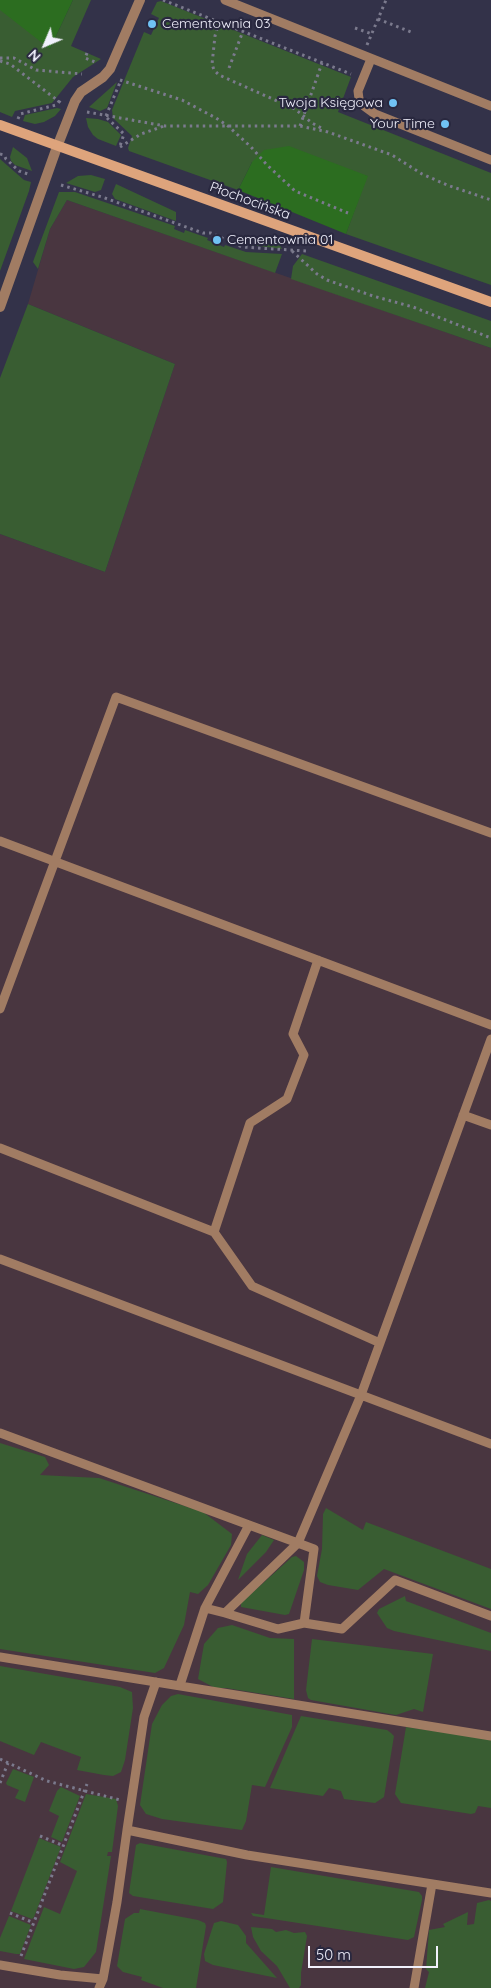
<!DOCTYPE html>
<meta charset="utf-8">
<style>
body{margin:0}
#map{position:relative;width:491px;height:1988px;overflow:hidden;background:#333249;font-family:Quicksand,sans-serif}
canvas{display:block}
.north{position:absolute;left:20px;top:20px;width:50px;height:50px;-webkit-text-stroke:4px #29283f;paint-order:stroke;rotate:225deg;font-size:14px;font-weight:700;line-height:20px;text-align:center;color:#f1f1fd}
.north::after{content:'';display:block;margin:auto;width:18px;height:22px;background:#f1f1fd;clip-path:polygon(50% 0,100% 100%,50% 72%,0 100%)}
.scale{position:absolute;left:308px;top:1946px;width:130px;height:22px;box-sizing:border-box;border:2px solid #f1f1fd;border-top:0;padding-left:6px;font-size:15px;line-height:18px;white-space:nowrap;color:#f1f1fd;-webkit-text-stroke:4px #29283f;paint-order:stroke}
</style>
<div id="map">
<canvas width="491" height="1988"></canvas>
<div class="north">N</div>
<div class="scale">50 m</div>
</div>
<script>
const ctx = document.querySelector('canvas').getContext('2d');
ctx.lineJoin = 'round';
function paint(path, color) {
  ctx.fillStyle = color;
  ctx.fill(path, 'evenodd');
}
function shape(rows) {
  const path = new Path2D();
  for (const r of rows) {
    path.moveTo(r[0], r[1]);
    for (let i = 2; i < r.length; i += 2) path.lineTo(r[i], r[i + 1]);
  }
  return path;
}
function stroke(path, color, width, dash) {
  ctx.strokeStyle = color;
  ctx.lineWidth = width;
  ctx.lineCap = dash ? 'butt' : 'round';
  ctx.setLineDash(dash || []);
  ctx.stroke(path);
}
function label(font, color, halo, rows, align = 'center') {
  ctx.font = font + ' Quicksand,sans-serif';
  ctx.lineWidth = 4.5;
  ctx.setLineDash([]);
  ctx.textBaseline = 'middle';
  ctx.strokeStyle = halo;
  ctx.fillStyle = color;
  for (const [text, x, y, turn = 0] of rows) {
    ctx.save();
    ctx.translate(x, y);
    ctx.rotate((+turn || 0) * Math.PI / 180);
    ctx.textAlign = isNaN(turn) ? turn : align;
    if (halo) ctx.strokeText(text, 0, 0);
    ctx.fillText(text, 0, 0);
    ctx.restore();
  }
}
const industrial = shape([
 [67,200,491,348,491,1988,0,1988,0,534,105,572,175,364,28,304,50,229]
]);
const green = shape([
 [0,0,50,49,73,0,91,0,71,46,101,59,73,77,52,103,15,111,12,117,0,112],
 [161,1,351,77,338,112,491,173,491,285,346,234,367,176,252,162,238,190,129,151,128,148,132,136,113,118,112,110,144,32,151,35,159,18,151,14,157,2],
 [117,82,107,108,100,111,89,107],
 [57,108,61,109,55,116,44,122,35,124,23,121,25,115],
 [86,118,98,119,108,122,121,135,116,146,98,139,93,135,88,127],
 [13,147,27,158,32,171,15,165,11,161,10,157],
 [0,159,24,180,31,182,29,191,0,271],
 [91,175,105,179,101,190,95,192,66,183,78,176],
 [116,184,176,212,176,221,115,199,112,194],
 [59,192,75,192,175,226,174,229,184,233,185,230,208,238,207,240,224,247,225,245,246,252,282,254,275,273,67,200,50,229,38,269,33,262,34,259],
 [246,236,277,240,282,249,243,244],
 [302,254,491,321,491,348,291,279,293,266],
 [28,304,175,364,105,572,0,534,0,378],
 [0,1443,45,1457,49,1465,40,1475,99,1478,203,1512,232,1534,231,1545,208,1585,198,1594,190,1592,184,1625,164,1668,155,1673,0,1649],
 [326,1508,363,1530,366,1522,491,1569,491,1609,384,1569,358,1590,328,1585,320,1582,317,1576,322,1549,323,1514],
 [262,1535,274,1540,266,1552,238,1580,247,1554],
 [296,1556,304,1562,304,1570,289,1614,285,1615,241,1607,241,1603,292,1557],
 [405,1596,406,1601,491,1633,491,1651,394,1631,387,1628,377,1613,379,1609],
 [232,1625,270,1638,294,1639,294,1699,226,1688,215,1688,198,1679,204,1644,218,1628],
 [312,1639,433,1654,423,1712,414,1709,396,1715,311,1700,308,1698,306,1690],
 [0,1666,120,1687,132,1692,133,1708,125,1760,121,1772,113,1776,104,1775,77,1770,81,1757,41,1742,34,1755,0,1741],
 [178,1694,292,1715,292,1727,265,1787,252,1785,246,1821,242,1830,162,1819,146,1814,140,1805,152,1724,162,1705,171,1696],
 [301,1716,387,1730,391,1733,394,1736,384,1797,375,1803,344,1799,341,1791,329,1788,323,1796,270,1788],
 [406,1727,491,1739,491,1808,478,1806,475,1813,471,1814,401,1803,395,1794],
 [13,1769,34,1777,25,1802,15,1798,19,1790,7,1785,6,1783],
 [61,1787,80,1796,62,1842,51,1837,59,1816,49,1811,57,1791],
 [86,1794,116,1799,118,1806,112,1852,108,1852,107,1856,111,1856,96,1952,84,1967,74,1969,24,1959,44,1907,60,1914,77,1871,60,1862],
 [39,1838,61,1847,34,1917,32,1919,11,1911],
 [140,1843,226,1859,227,1862,223,1902,213,1909,133,1896,129,1893,136,1845],
 [271,1867,419,1892,422,1896,422,1900,414,1937,408,1940,253,1916,251,1913,264,1915],
 [489,1900,491,1901,491,1988,425,1988,429,1972,426,1969,429,1930,445,1927,443,1924,468,1912,467,1925,474,1924,477,1903],
 [140,1909,198,1920,205,1923,206,1926,196,1988,163,1988,141,1980,142,1977,123,1972,117,1966,125,1919,134,1913,139,1913],
 [9,1916,31,1925,20,1954,16,1954,0,1951,0,1938],
 [221,1921,238,1925,246,1936,246,1943,277,1978,213,1965,205,1961,204,1954,212,1929,214,1923],
 [251,1927,272,1929,276,1932,286,1930,294,1933,305,1932,307,1936,301,1973,301,1985,299,1988,290,1988,277,1966,261,1951,253,1937]
]);
const forest = shape([
 [0,0,73,0,50,49,0,10],
 [289,146,368,176,346,234,238,190,252,162,264,150]
]);
const path = shape([
 [163,0,351,74],
 [378,19,411,32],
 [219,22,215,36,212,64,214,70,219,75,295,109,312,123,323,129],
 [355,28,372,34],
 [367,45,386,0],
 [87,53,85,58,95,62],
 [0,58,14,58,36,70,82,74],
 [0,61,10,64,61,103],
 [229,68,243,31],
 [120,80,182,100,216,118,228,126,251,147,267,165,295,191,348,213],
 [87,112,165,126,300,126,328,132,392,155,422,174,447,185,491,200],
 [106,116,121,80],
 [107,118,124,134,120,146],
 [18,119,20,114,56,105,60,100],
 [300,126,322,63],
 [120,147,141,134,164,126],
 [0,154,4,155,6,159,19,171,31,175],
 [61,185,102,197,203,233,211,233,242,247,307,251],
 [292,251,317,274,327,280,373,296,413,307,491,338],
 [0,1759,47,1781,120,1800],
 [0,1783,8,1763],
 [40,1836,64,1846],
 [10,1913,34,1923],
 [21,1956,87,1784]
]);
const service = shape([
 [225,0,491,106],
 [371,59,358,91,359,99,364,106,375,114,491,160],
 [0,841,491,1025],
 [0,1009,116,697,491,833],
 [463,1115,491,1125],
 [0,1148,214,1232,252,1286,380,1343],
 [214,1232,250,1123,287,1099,304,1055,293,1034,318,960],
 [0,1259,491,1444],
 [0,1433,314,1549,304,1623],
 [205,1608,225,1613,298,1543,361,1395,491,1039],
 [225,1613,278,1629,304,1623,342,1629,395,1580,491,1616],
 [0,1657,491,1736],
 [180,1685,205,1608,249,1525],
 [127,1830,144,1717,156,1682],
 [0,1965,60,1975,103,1979],
 [99,1988,103,1979,117,1902,127,1830,247,1855,491,1893],
 [414,1988,432,1884]
]);
const minor = shape([
 [0,307,57,147,75,101,81,92,103,77,110,69,140,0]
]);
const secondary = shape([
 [0,125,491,302]
]);
const markers = [
 [152,24,5,"#70c2f4"],
 [393,103,5,"#70c2f4"],
 [445,124,5,"#70c2f4"],
 [217,240,5,"#70c2f4"]
];
const poiNames = [
 ["Cementownia 03",162,24],
 ["Twoja Księgowa",383,103,"right"],
 ["Your Time",435,124,"right"],
 ["Cementownia 01",227,240]
];
const streetNames = [
 ["Płochocińska",250,201,20]
];
paint(industrial, '#493640');
paint(green, '#395d32');
paint(forest, '#2c6d20');
stroke(path, '#7b7a8d', 3, [2.5, 4]);
stroke(service, '#a17c63', 9);
stroke(minor, '#a17c63', 10);
stroke(secondary, '#dea47c', 10);
for (const [x, y, r, color] of markers) {
  const dot = new Path2D();
  dot.arc(x, y, r, 0, 2 * Math.PI);
  ctx.fillStyle = color;
  ctx.fill(dot);
  stroke(dot, '#29283f', 2);
}
label('14px', '#f1f1fd', '#29283f', poiNames, 'left');
label('14px', '#f1f1fd', '#29283f', streetNames);
</script>
